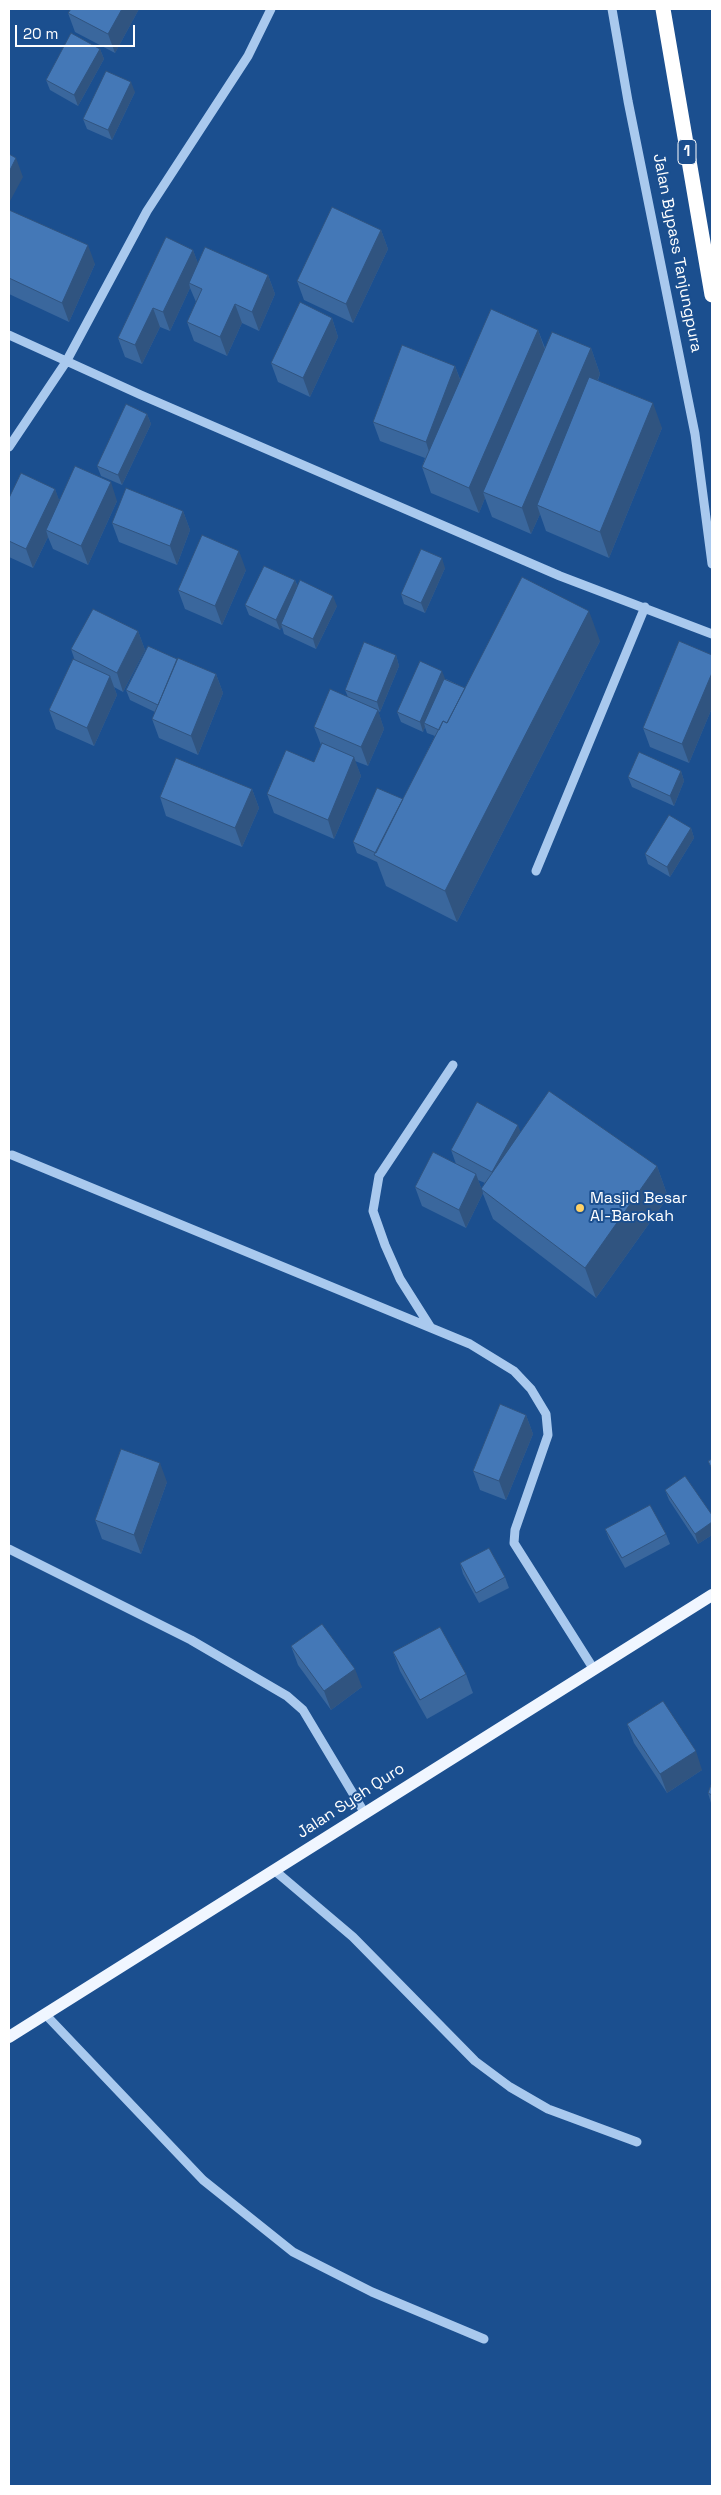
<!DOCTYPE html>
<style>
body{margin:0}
#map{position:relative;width:721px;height:2495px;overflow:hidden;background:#1b4f8f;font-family:"Space Grotesk",sans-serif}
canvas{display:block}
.frame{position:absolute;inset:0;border:10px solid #fff;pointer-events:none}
.scale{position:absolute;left:15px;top:25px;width:120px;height:22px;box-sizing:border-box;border:2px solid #fff;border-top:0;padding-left:6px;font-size:15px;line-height:18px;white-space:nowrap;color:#fff;-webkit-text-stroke:4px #1b4f8f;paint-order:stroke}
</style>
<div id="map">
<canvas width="721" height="2495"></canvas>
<div class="frame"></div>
<div class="scale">20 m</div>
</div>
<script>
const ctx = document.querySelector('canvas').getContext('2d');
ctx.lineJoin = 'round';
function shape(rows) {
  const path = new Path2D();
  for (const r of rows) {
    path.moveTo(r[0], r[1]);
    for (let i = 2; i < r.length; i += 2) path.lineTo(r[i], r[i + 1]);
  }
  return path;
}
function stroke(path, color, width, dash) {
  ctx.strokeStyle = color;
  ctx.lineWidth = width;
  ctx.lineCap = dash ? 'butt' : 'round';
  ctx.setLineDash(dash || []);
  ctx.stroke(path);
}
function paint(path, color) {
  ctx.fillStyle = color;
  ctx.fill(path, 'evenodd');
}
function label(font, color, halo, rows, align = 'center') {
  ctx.font = font + ' "Space Grotesk",sans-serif';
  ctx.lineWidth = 4;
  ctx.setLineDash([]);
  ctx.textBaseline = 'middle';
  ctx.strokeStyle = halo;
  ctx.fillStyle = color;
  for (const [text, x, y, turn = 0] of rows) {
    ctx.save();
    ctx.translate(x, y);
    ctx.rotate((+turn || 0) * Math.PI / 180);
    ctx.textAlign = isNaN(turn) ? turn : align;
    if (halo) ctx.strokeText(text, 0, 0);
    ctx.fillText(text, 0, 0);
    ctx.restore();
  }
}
const minor = shape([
 [612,9,628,101,695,434,712,564],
 [9,335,141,395,560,576,712,634],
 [9,447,66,362,147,211,248,56,271,9],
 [536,871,645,607],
 [12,1155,470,1344,514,1371,531,1389,546,1414,548,1435,515,1530,514,1543,593,1668],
 [431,1328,400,1279,385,1245,373,1211,379,1176,453,1065],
 [9,1549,191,1640,287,1696,303,1710,364,1812],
 [274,1870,353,1937,475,2061,510,2087,548,2109,637,2142],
 [45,2014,203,2180,293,2252,372,2292,484,2339]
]);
const major = shape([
 [9,2037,712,1595]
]);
const highway = shape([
 [663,9,712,295]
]);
const wall = shape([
 [139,9,115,53,75,32,68,13],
 [100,49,104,59,78,106,50,90,46,80],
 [135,92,112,140,87,129,83,119],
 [9,210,95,264,69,322,9,294],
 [381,230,388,249,353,323,304,300,297,281],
 [193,250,198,264,268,275,275,294,259,331,242,323,227,356,194,341,187,322,196,302,190,288,170,331,160,327,142,364,125,357,118,338],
 [332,318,338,337,310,397,278,382,271,363],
 [538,330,545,348,591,348,600,374,598,380,662,428,609,558,546,531,540,514,531,534,492,517,485,498,479,513,431,493,422,467,425,458,380,441,373,422,455,366,460,379],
 [147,414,151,424,122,485,101,476,97,466],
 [55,489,59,501,117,501,88,565,53,549,48,537,33,568,9,557,9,498],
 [183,511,190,530,177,565,119,542,112,523],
 [445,568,425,613,404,604,401,594],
 [246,570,222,625,185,609,178,590],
 [295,580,298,587,337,606,316,649,284,634,282,627,280,630,249,615,245,605],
 [138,631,145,650,123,692,114,687,117,695,94,746,56,729,49,710,75,661,71,649],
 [600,641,457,922,386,886,377,862,357,853,353,842,403,799,435,736,427,733,425,727,423,732,401,722,397,712,446,679,465,688],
 [396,655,399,666,380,712,378,711,384,729,368,766,355,761,361,776,334,839,274,813,267,794,314,762,321,745,314,727,348,697,345,690],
 [712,655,712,708,689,763,650,747,643,728],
 [177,659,216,674,223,693,198,755,159,738,152,719,155,712,130,700,126,690],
 [681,771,684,781,674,806,632,787,628,777],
 [252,789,259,808,242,847,166,816,160,797],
 [691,828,694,838,670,877,648,864,645,854],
 [521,1132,657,1166,668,1197,596,1298,493,1219,481,1189,485,1183,478,1180,483,1193,466,1228,422,1206,415,1187,456,1164,451,1150],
 [526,1415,533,1434,506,1500,480,1490,473,1471],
 [167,1482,141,1554,102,1539,95,1520],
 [665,1490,712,1515,712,1535,698,1544,669,1500],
 [605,1529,666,1534,670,1544,625,1568,609,1539],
 [460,1563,505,1577,509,1588,479,1603,463,1574],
 [291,1646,362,1687,331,1710,298,1665],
 [393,1652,466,1674,473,1693,427,1719,400,1671],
 [627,1724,702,1770,667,1793,634,1743],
 [712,1782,712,1803,711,1803,708,1793]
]);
const shadedWall = shape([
 [122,9,139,9,115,53,108,34],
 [100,49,104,59,78,106,74,95],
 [131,82,135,92,112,140,108,130],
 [16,158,23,177,9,203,9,172],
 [381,230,388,249,353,323,346,304],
 [88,245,95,264,69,322,62,303],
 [193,250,200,269,189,283,190,288,170,331,163,312],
 [268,275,275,294,259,331,252,312],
 [235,304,242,323,227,356,220,337],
 [153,308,160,327,142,364,135,345],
 [332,318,338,337,310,397,303,378],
 [538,330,547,356,483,492,485,498,479,513,469,488],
 [591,348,600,374,543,508,537,505,540,514,531,534,522,508],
 [455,366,462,385,432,461,426,442],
 [653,403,662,428,609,558,600,532],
 [147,414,151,424,122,485,118,475],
 [111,482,117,501,88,565,81,546],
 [55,489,62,508,46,530,48,537,33,568,26,549],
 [183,511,190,530,177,565,170,546],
 [239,551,246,570,222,625,215,606],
 [442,558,445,568,425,613,421,603],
 [295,580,299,591,281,624,282,627,280,630,276,620],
 [333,596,337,606,316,649,313,639],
 [589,611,600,641,457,922,445,891],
 [138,631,145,650,123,692,117,673],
 [396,655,399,666,380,712,377,702],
 [442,671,446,681,424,723,425,727,423,732,420,722],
 [712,673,712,708,689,763,682,744],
 [216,674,223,693,198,755,191,736],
 [110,676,117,695,94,746,87,728],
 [378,710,384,729,368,766,361,747],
 [354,757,361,776,334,839,328,820],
 [681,771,684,781,674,806,670,796],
 [252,789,259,808,242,847,235,828],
 [691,828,694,838,670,877,667,867],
 [518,1125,525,1144,499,1191,492,1172],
 [657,1166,668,1197,596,1298,585,1268],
 [476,1174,483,1193,466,1228,459,1210],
 [526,1415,533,1434,506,1500,499,1481],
 [160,1463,167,1482,141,1554,134,1535],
 [712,1522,712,1535,698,1544,695,1534],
 [355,1669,362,1687,331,1710,324,1691],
 [696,1751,702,1770,667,1793,660,1774]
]);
const building = shape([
 [71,9,122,9,108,34,68,13,71,9],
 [71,33,100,49,74,95,46,80,71,33],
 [106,71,131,82,108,130,83,119,106,71],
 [9,154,16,158,9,172,9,154],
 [332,207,381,230,346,304,297,281,332,207],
 [9,210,88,245,62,303,9,278,9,210],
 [166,237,193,250,163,312,153,308,135,345,118,338,166,237],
 [205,247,268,275,252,312,235,304,220,337,187,322,202,289,189,283,205,247],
 [300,302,332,318,303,378,271,363,300,302],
 [491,309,538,330,469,488,422,467,491,309],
 [552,332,591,348,522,508,483,492,552,332],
 [402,345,455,366,426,442,373,422,402,345],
 [589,377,653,403,600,532,537,505,589,377],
 [126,404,147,414,118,475,97,466,126,404],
 [75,466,111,482,81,546,46,530,75,466],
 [21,473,55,489,26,549,9,541,9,498,21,473],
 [126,488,183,511,170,546,112,523,126,488],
 [202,535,239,551,215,606,178,590,202,535],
 [421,549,442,558,421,603,401,594,421,549],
 [264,566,295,580,276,620,245,605,264,566],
 [522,577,589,611,445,891,374,855,443,721,447,723,522,577],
 [300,580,333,596,313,639,281,624,300,580],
 [93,609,138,631,117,673,71,649,93,609],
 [679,641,712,655,712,673,682,744,643,728,679,641],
 [364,642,396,655,377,702,345,690,364,642],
 [148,646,177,659,158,705,126,690,148,646],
 [178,658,216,674,191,736,152,719,178,658],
 [73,659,110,676,87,728,49,710,73,659],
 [420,661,442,671,420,722,397,712,420,661],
 [444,679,465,688,447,723,443,721,439,730,424,723,444,679],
 [330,689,378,710,361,747,314,727,330,689],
 [322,743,354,757,328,820,267,794,286,750,314,762,322,743],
 [639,752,681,771,670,796,628,777,639,752],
 [176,758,252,789,235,828,160,797,176,758],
 [377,788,403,799,376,853,353,842,377,788],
 [669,815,691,828,667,867,645,854,669,815],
 [549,1091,657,1166,585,1268,481,1189,549,1091],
 [477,1102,518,1125,492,1172,451,1150,477,1102],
 [433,1152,476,1174,459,1210,415,1187,433,1152],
 [500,1404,526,1415,499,1481,473,1471,500,1404],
 [121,1449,160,1463,134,1535,95,1520,121,1449],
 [712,1459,712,1469,708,1461,712,1459],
 [685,1476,712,1515,712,1522,695,1534,665,1490,685,1476],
 [650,1505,666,1534,622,1558,605,1529,650,1505],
 [489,1548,505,1577,476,1593,460,1563,489,1548],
 [322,1624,355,1669,324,1691,291,1646,322,1624],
 [440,1627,466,1674,420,1700,393,1652,440,1627],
 [663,1701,696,1751,660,1774,627,1724,663,1701],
 [712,1782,712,1795,708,1793,712,1782]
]);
const markers = [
 [580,1208,5,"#ffd166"]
];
const shields = [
 [687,152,18]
];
const shieldNames = [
 ["1",687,152]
];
const streetNames = [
 ["Jalan Bypass Tanjungpura",677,253,79],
 ["Jalan Syeh Quro",351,1801,-33]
];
const poiNames = [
 ["Masjid Besar",590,1199],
 ["Al-Barokah",590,1217]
];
stroke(minor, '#a9c9ee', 9);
stroke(major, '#f0f6ff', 12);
stroke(highway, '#fff', 15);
paint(wall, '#3a679d');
paint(shadedWall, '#305480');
paint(building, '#4478b7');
stroke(building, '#305480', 1);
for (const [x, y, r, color] of markers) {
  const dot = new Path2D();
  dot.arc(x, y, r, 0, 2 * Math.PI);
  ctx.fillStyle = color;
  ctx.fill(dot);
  stroke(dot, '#1b4f8f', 2);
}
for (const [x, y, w] of shields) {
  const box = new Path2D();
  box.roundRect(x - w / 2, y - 12.5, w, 25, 4);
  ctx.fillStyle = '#1b4f8f';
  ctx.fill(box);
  stroke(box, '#fff', 1);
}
label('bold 15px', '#fff', null, shieldNames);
label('16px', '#fff', '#1b4f8f', streetNames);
label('16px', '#fff', '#1b4f8f', poiNames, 'left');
</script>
